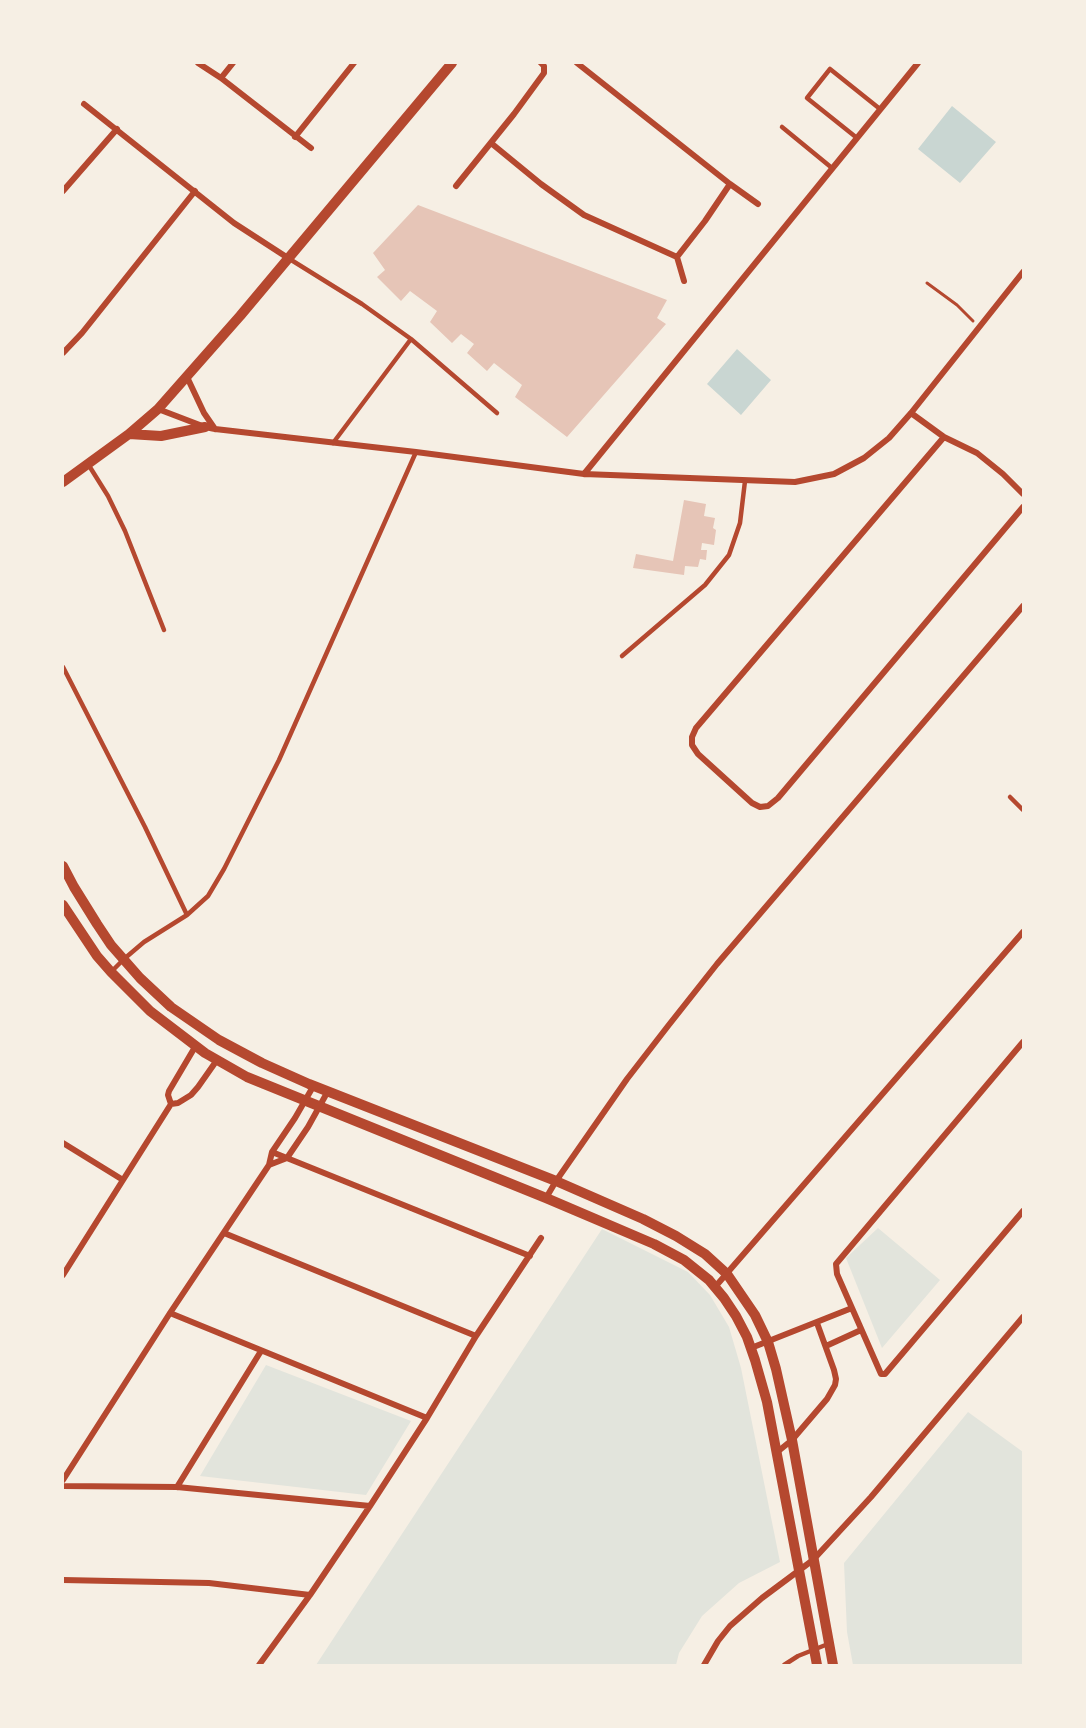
<!DOCTYPE html>
<style>
body{margin:0}
#map{position:relative;width:1086px;height:1728px;overflow:hidden;background:#f6efe4;font-family:Lato,sans-serif}
canvas{display:block}
.frame{position:absolute;inset:0;border:64px solid #f6efe4;pointer-events:none}
</style>
<div id="map">
<canvas width="1086" height="1728"></canvas>
<div class="frame"></div>
</div>
<script>
const ctx = document.querySelector('canvas').getContext('2d');
ctx.lineJoin = 'round';
function paint(path, color) {
  ctx.fillStyle = color;
  ctx.fill(path, 'evenodd');
}
function shape(rows) {
  const path = new Path2D();
  for (const r of rows) {
    path.moveTo(r[0], r[1]);
    for (let i = 2; i < r.length; i += 2) path.lineTo(r[i], r[i + 1]);
  }
  return path;
}
function stroke(path, color, width, dash) {
  ctx.strokeStyle = color;
  ctx.lineWidth = width;
  ctx.lineCap = dash ? 'butt' : 'round';
  ctx.setLineDash(dash || []);
  ctx.stroke(path);
}
const green = shape([
 [878,1228,940,1280,882,1348,846,1258],
 [602,1229,688,1272,710,1295,729,1327,741,1368,780,1562,739,1583,702,1616,679,1653,676,1665,316,1665],
 [266,1365,411,1421,366,1495,200,1476],
 [968,1412,1023,1452,1023,1665,853,1665,847,1632,844,1563]
]);
const water = shape([
 [952,106,996,142,960,183,918,149],
 [737,349,771,380,741,415,707,384]
]);
const building = shape([
 [418,205,667,300,657,318,666,324,567,437,515,397,522,385,494,363,487,371,467,353,474,344,461,334,452,343,430,322,437,311,410,291,401,301,377,277,385,270,373,253],
 [684,500,706,504,704,516,715,518,713,528,716,530,714,545,702,543,701,550,707,550,706,560,700,559,698,567,685,566,684,575,633,568,636,554,673,561]
]);
const path = shape([
 [927,283,957,305,973,321]
]);
const service = shape([
 [782,127,832,168],
 [857,138,807,98,830,69,880,109],
 [288,258,362,304,411,339,497,413],
 [333,443,411,339],
 [88,464,108,496,125,531,164,630],
 [622,656,705,585,729,555,740,523,745,481],
 [63,667,145,827,187,915],
 [1010,797,1023,810],
 [111,972,124,959,144,942,187,915,208,896,224,869,279,760,416,452],
 [784,1665,798,1656,828,1644]
]);
const minor = shape([
 [198,63,221,78,311,148],
 [577,63,730,184,758,204],
 [221,78,233,63],
 [84,104,234,223,288,258],
 [295,137,354,63],
 [491,143,541,184,584,215,677,257],
 [456,186,514,114,544,73,544,66,541,63],
 [63,191,117,129],
 [677,257,705,221,730,184],
 [677,257,684,281],
 [63,353,82,333,195,191],
 [187,377,204,413,215,429],
 [158,409,205,427,215,429,416,452,584,474,795,482,834,474,864,458,889,438,911,413,1023,272],
 [911,413,944,437,977,453,1003,474,1023,494],
 [944,437,696,728,692,737,692,745,698,754,752,803,760,807,768,806,778,798,1023,507],
 [584,474,918,63],
 [1023,1042,836,1264,837,1274,881,1374,885,1374,1023,1211],
 [171,1104,168,1095,169,1091,195,1047],
 [63,1143,123,1180],
 [272,1152,530,1256],
 [269,1165,287,1158,308,1127,328,1091],
 [546,1198,556,1181,627,1079,668,1026,717,964,1023,606],
 [224,1233,476,1336],
 [63,1275,171,1104,178,1103,191,1095,198,1087,217,1060],
 [715,1287,1023,932],
 [170,1313,427,1418],
 [826,1346,861,1330],
 [751,1348,852,1308],
 [776,1453,792,1440,827,1399,835,1385,836,1379,834,1370,817,1323],
 [63,1480,170,1313,269,1165,272,1152,295,1118,314,1085],
 [63,1486,177,1487,370,1506],
 [177,1487,261,1351],
 [63,1580,209,1583,310,1595],
 [259,1665,310,1595,370,1506,427,1418,476,1336,541,1238],
 [704,1665,718,1641,730,1626,762,1598,813,1560,871,1497,1023,1317]
]);
const tertiary = shape([
 [129,434,161,436,205,427],
 [63,482,129,434,158,409,240,316,452,63],
 [63,866,74,887,97,924,111,945,140,978,171,1007,219,1040,262,1063,309,1084,556,1181,643,1219,676,1236,705,1254,727,1274,755,1315,768,1342,776,1369,792,1440,833,1665],
 [63,905,97,956,111,972,150,1011,205,1053,247,1077,546,1198,654,1244,684,1260,709,1280,724,1298,736,1316,747,1337,755,1360,767,1402,817,1665]
]);
paint(green, '#e2e4dc');
paint(water, '#c9d6d2');
paint(building, '#e6c5b7');
stroke(path, '#b5482f', 3);
stroke(service, '#b5482f', 4.5);
stroke(minor, '#b5482f', 6);
stroke(tertiary, '#b5482f', 10);
</script>
